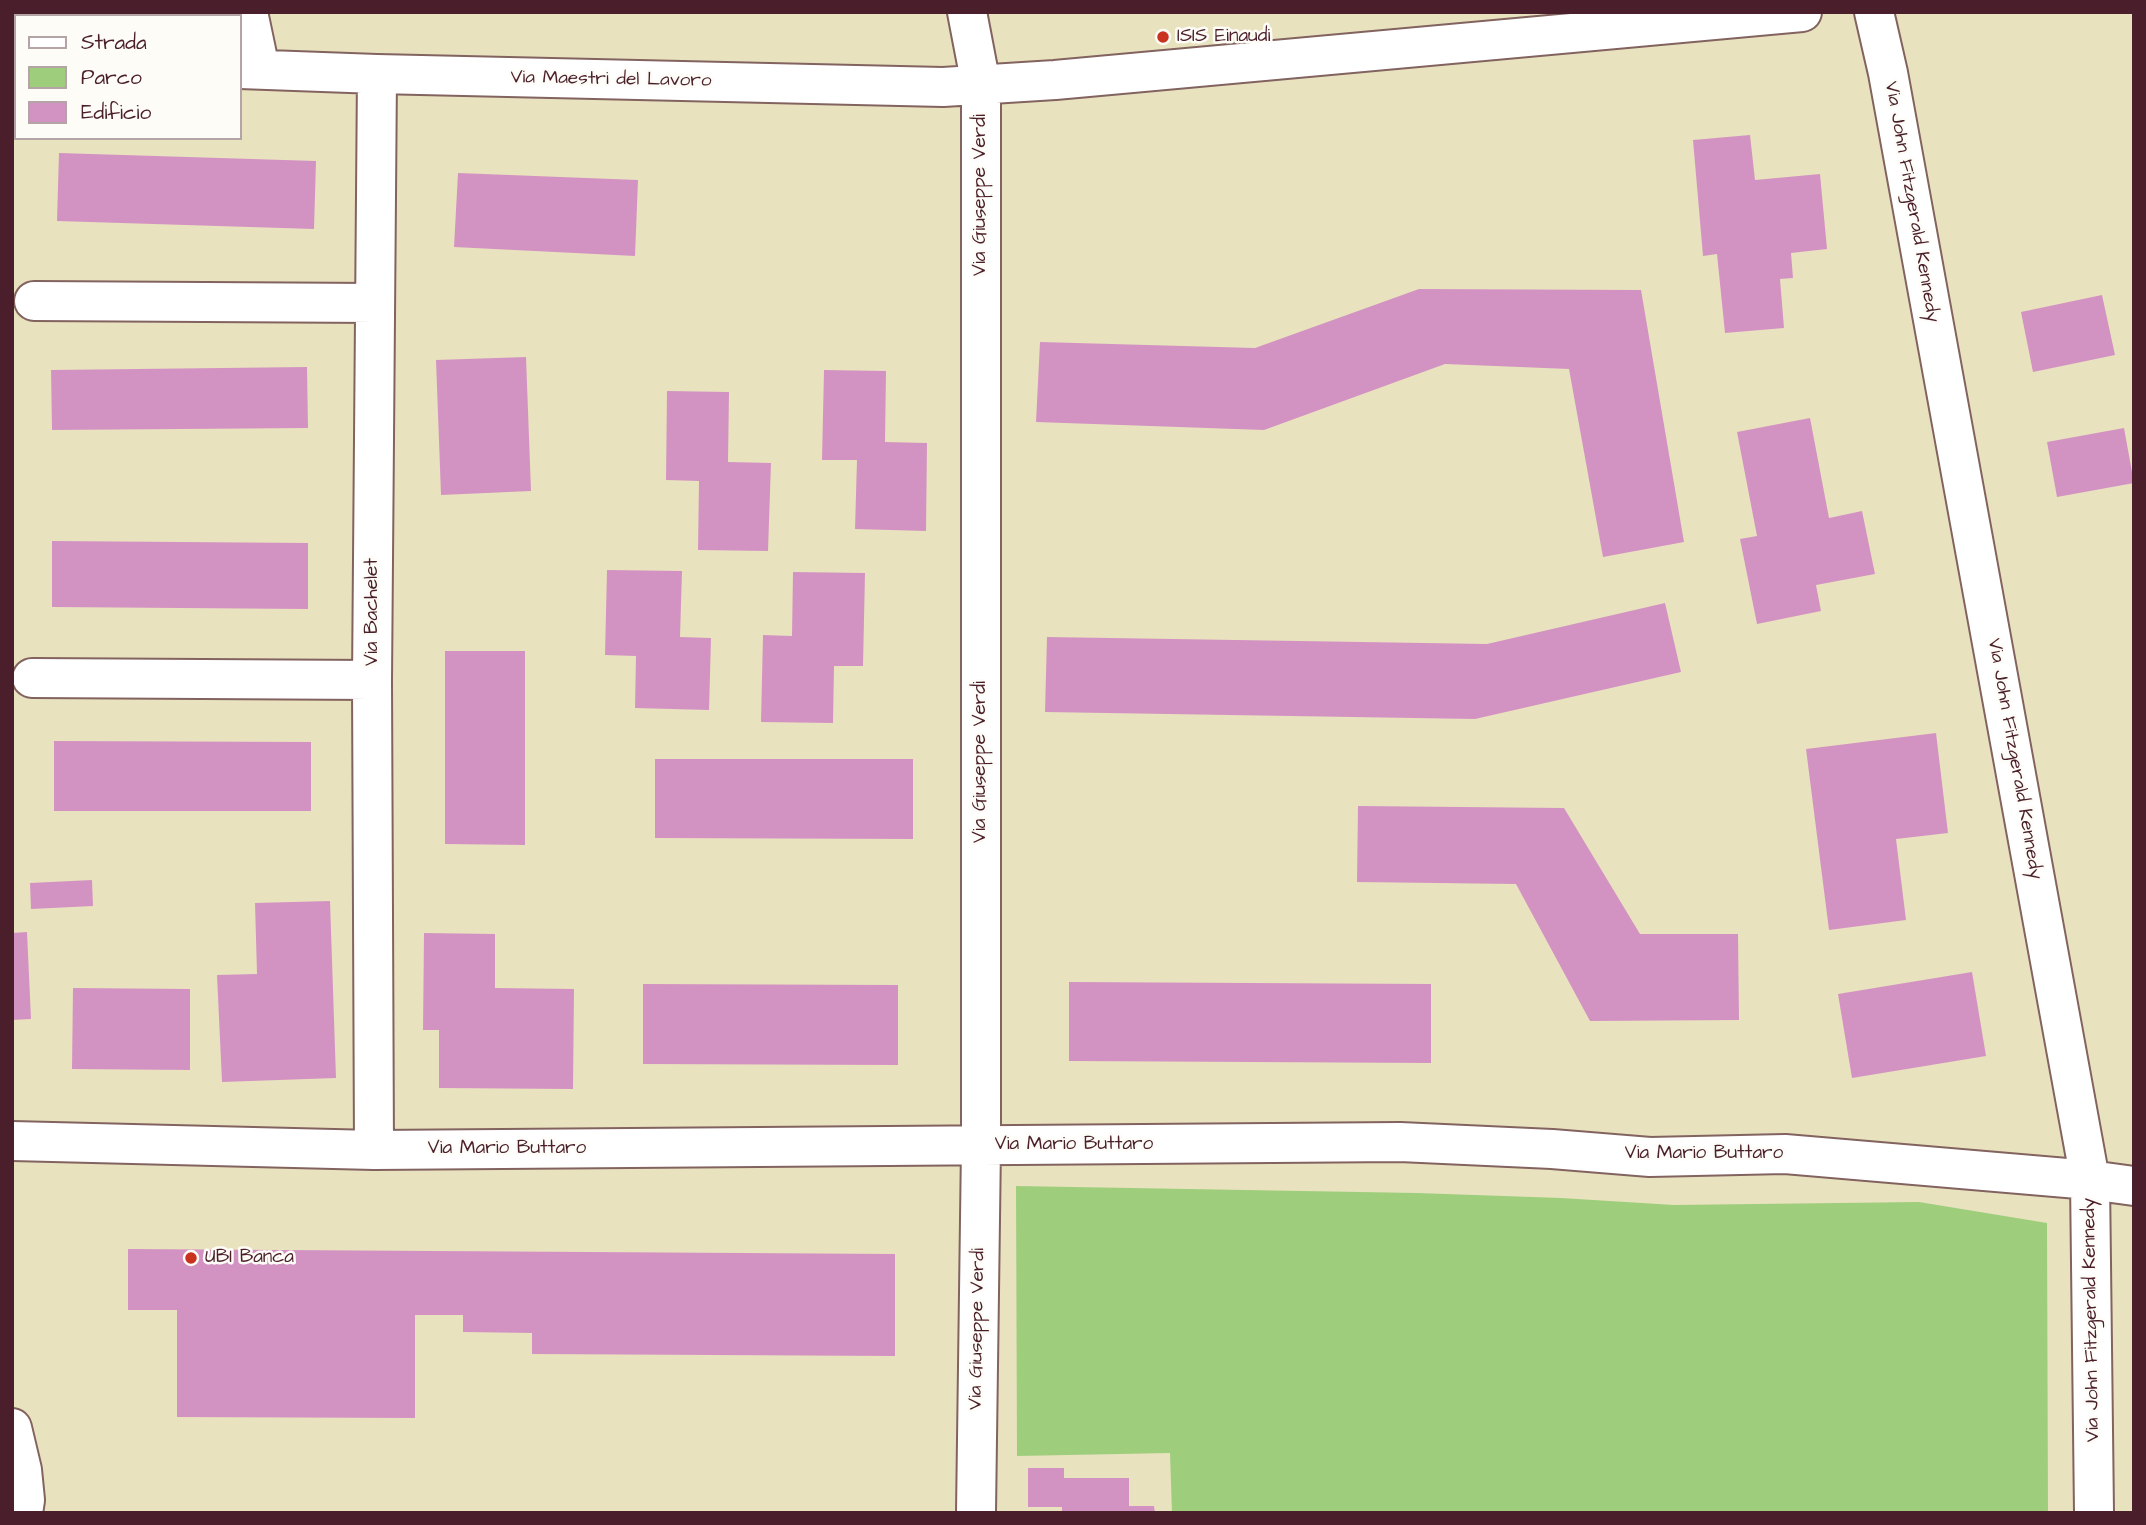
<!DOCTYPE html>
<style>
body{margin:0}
#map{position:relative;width:2146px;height:1525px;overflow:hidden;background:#e9e2bf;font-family:"Architects Daughter",sans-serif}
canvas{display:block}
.frame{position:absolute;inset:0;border:14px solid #4a1f2b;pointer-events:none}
.legend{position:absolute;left:14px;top:14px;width:228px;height:126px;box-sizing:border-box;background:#fdfcf7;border:2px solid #b5a4a5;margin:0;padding:9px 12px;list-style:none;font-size:21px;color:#4a1f2b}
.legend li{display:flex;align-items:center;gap:14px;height:35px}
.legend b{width:35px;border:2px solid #b5a4a5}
</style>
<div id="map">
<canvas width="2146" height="1525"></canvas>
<div class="frame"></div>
<ul class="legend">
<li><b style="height:9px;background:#fff"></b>Strada</li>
<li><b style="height:19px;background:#9ece7c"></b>Parco</li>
<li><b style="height:19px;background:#d393c2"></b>Edificio</li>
</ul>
</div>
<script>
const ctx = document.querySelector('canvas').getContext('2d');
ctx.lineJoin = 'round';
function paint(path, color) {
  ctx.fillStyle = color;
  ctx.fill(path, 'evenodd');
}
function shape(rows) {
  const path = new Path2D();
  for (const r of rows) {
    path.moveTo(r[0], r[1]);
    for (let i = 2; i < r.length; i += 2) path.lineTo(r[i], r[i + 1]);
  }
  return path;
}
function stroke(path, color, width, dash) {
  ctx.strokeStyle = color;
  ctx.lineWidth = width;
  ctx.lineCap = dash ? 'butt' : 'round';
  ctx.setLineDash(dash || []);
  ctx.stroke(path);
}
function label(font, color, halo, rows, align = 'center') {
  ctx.font = font + ' "Architects Daughter",sans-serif';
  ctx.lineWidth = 5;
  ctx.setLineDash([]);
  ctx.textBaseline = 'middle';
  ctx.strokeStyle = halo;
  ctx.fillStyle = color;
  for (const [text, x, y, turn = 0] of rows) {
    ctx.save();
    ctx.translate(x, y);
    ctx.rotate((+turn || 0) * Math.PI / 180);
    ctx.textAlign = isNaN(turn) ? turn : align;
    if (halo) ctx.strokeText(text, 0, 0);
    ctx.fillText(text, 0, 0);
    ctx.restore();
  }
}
const green = shape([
 [1016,1186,1417,1193,1561,1198,1674,1205,1919,1202,2047,1223,2048,1513,1172,1513,1170,1453,1017,1456]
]);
const building = shape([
 [1750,135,1755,180,1820,174,1827,249,1791,253,1793,278,1780,279,1784,328,1725,333,1717,254,1703,256,1693,140],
 [59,153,316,161,314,229,57,221],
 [458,173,638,180,635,256,454,247],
 [1419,289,1641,290,1684,542,1603,557,1569,369,1445,364,1264,430,1036,422,1040,342,1255,348],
 [2102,295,2115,355,2033,372,2021,312],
 [526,357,531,491,441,495,436,360],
 [307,367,308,428,52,430,51,370],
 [824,370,886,371,885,442,927,443,926,531,855,529,857,460,822,460],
 [667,391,729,392,728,462,771,463,768,551,698,550,699,481,666,480],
 [1810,418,1829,518,1862,511,1875,574,1816,585,1821,611,1757,624,1740,539,1757,536,1737,432],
 [2124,428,2134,483,2057,497,2047,442],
 [52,541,308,543,308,609,52,607],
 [607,570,682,571,680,637,711,638,709,710,635,708,636,656,605,655],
 [793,572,865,573,863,666,834,666,833,723,761,722,763,635,792,636],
 [1665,603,1681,672,1475,719,1045,712,1047,637,1487,644],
 [445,651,525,651,525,845,445,844],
 [1936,733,1948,833,1896,839,1906,920,1829,930,1806,749],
 [54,741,311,742,311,811,54,811],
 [655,759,913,759,913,839,655,838],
 [1358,806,1564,808,1640,934,1738,934,1739,1020,1590,1021,1516,884,1357,882],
 [92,880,93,906,31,909,30,883],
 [330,901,336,1078,222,1082,217,975,257,974,255,903],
 [27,932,31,1019,12,1020,12,933],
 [424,933,495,934,495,988,574,989,573,1089,439,1088,439,1030,423,1030],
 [1972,972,1986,1056,1852,1078,1838,994],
 [1069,982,1431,984,1431,1063,1069,1061],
 [643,984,898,985,898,1065,643,1064],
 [73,988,190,989,190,1070,72,1069],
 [128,1249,895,1254,895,1356,532,1354,532,1333,463,1332,463,1315,415,1315,415,1418,177,1417,177,1310,128,1310],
 [1028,1468,1064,1468,1064,1478,1129,1478,1129,1506,1154,1506,1155,1513,1062,1513,1062,1507,1028,1507]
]);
const minor = shape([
 [248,12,260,69],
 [967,12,981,85,981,1146,976,1513],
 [1874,12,1888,73,2090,1180,2094,1513],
 [12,62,16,62],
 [240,69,377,74,943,87,1055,80,1802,12],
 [34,301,375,303],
 [32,678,372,680],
 [12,1141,374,1150,1400,1142,1552,1149,1650,1157,1785,1154,2090,1180,2134,1186],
 [374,1150,372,680,377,74],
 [12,1428,22,1470,25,1500,23,1513]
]);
const markers = [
 [1163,37,7,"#c8321e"],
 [191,1258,7,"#c8321e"]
];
const poiNames = [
 ["ISIS Einaudi",1177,37],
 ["UBI Banca",205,1258]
];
const streetNames = [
 ["Via Maestri del Lavoro",611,80,1],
 ["Via Giuseppe Verdi",981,195,-90],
 ["Via John Fitzgerald Kennedy",1911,202,80],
 ["Via Bachelet",373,612,-90],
 ["Via John Fitzgerald Kennedy",2014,759,80],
 ["Via Giuseppe Verdi",981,762,-90],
 ["Via Mario Buttaro",1074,1145],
 ["Via Mario Buttaro",507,1149],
 ["Via Mario Buttaro",1704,1154],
 ["Via John Fitzgerald Kennedy",2092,1320,-91],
 ["Via Giuseppe Verdi",978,1329,-89]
];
paint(green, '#9ece7c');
paint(building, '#d393c2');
stroke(minor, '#82635f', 42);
stroke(minor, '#fff', 38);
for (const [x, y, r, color] of markers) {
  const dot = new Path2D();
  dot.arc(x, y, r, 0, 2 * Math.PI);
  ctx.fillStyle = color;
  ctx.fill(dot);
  stroke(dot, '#fdfcf7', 2.5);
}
label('19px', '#4a1f2b', '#fdfcf7', poiNames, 'left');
label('19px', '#4a1f2b', '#fdfcf7', streetNames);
</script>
